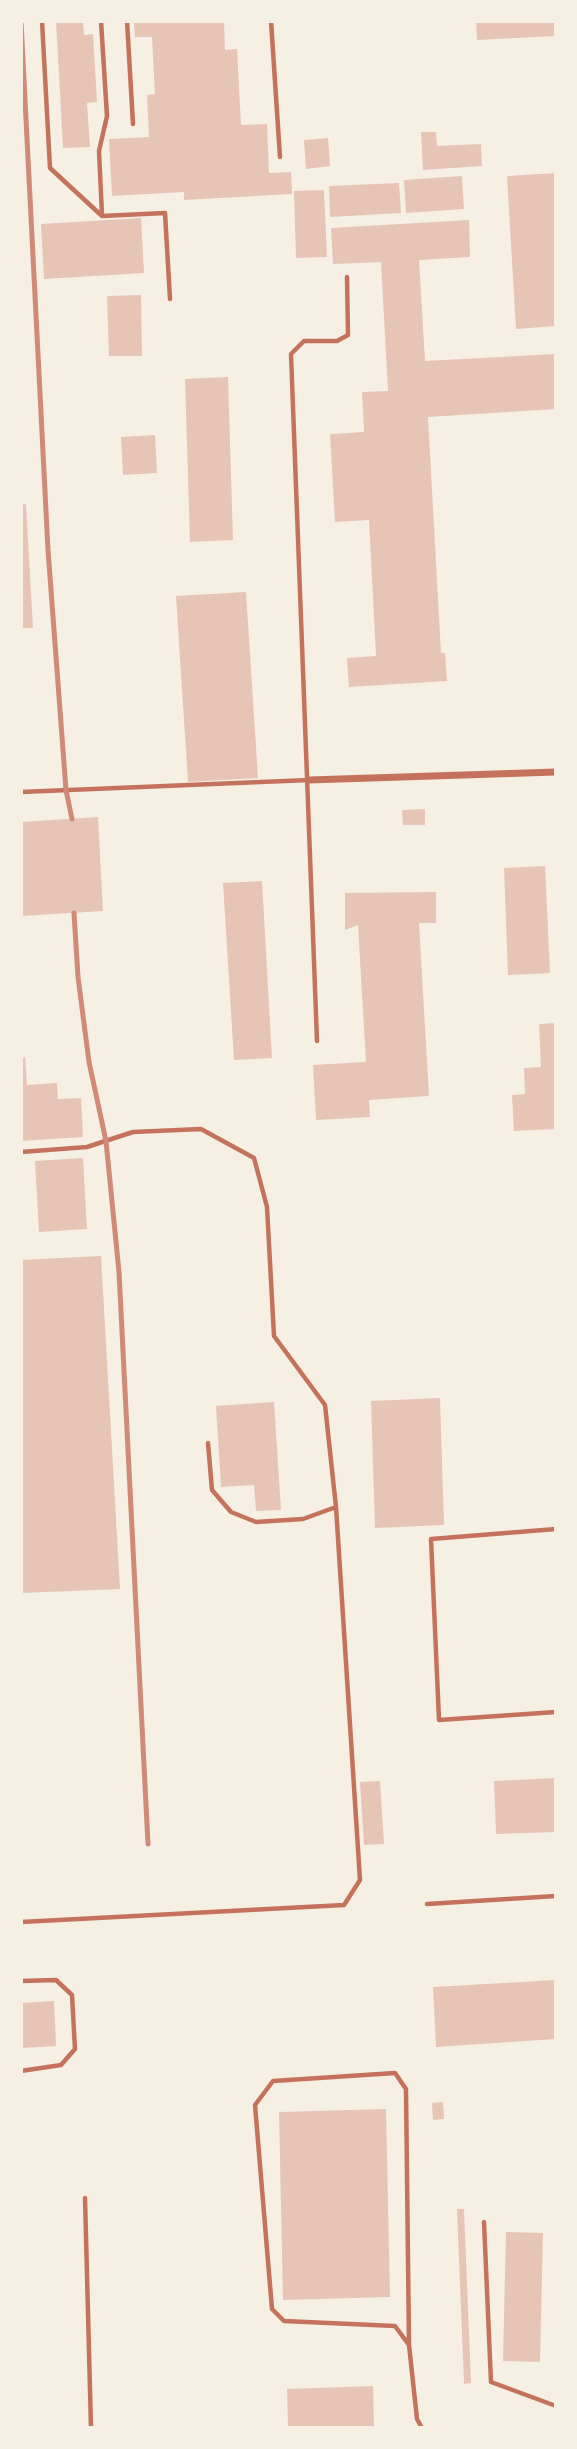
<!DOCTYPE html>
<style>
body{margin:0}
#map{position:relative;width:577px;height:2449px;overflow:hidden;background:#f6efe4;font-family:"Noto Sans",sans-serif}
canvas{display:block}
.frame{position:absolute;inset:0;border:23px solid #f6efe4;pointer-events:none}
</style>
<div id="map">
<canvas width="577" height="2449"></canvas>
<div class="frame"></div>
</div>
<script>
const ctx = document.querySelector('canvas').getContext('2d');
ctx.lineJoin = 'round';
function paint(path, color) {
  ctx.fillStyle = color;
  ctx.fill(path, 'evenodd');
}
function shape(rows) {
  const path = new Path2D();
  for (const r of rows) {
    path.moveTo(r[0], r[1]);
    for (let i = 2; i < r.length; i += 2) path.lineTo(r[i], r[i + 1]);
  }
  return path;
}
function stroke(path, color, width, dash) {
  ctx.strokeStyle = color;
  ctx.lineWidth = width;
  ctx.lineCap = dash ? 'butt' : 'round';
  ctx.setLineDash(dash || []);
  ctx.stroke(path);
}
const building = shape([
 [56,21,83,21,84,35,93,34,97,102,87,103,90,147,63,148],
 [134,21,224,21,225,50,237,49,241,125,267,124,269,173,291,172,292,194,184,200,184,192,112,196,109,139,149,137,147,95,155,94,152,37,135,37],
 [476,21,556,21,556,36,477,40],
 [421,132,436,132,437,146,481,144,482,166,423,170],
 [328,138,330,166,306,169,304,140],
 [556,173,556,326,516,329,507,176],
 [462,176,464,209,406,213,404,180],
 [399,183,401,213,330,217,329,186],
 [324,190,327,257,296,258,294,191],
 [141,218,144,273,44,279,41,224],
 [469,220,470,257,419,260,425,361,556,354,556,409,428,417,441,653,445,653,447,681,349,687,347,658,376,656,369,520,335,522,330,434,364,432,362,392,388,391,381,262,333,264,331,228],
 [141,295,142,356,109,356,107,296],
 [228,377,233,540,190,542,185,379],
 [155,435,157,473,123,475,121,437],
 [26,504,33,628,21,628,21,505],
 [246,592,258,778,188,782,176,596],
 [425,809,425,825,403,825,402,810],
 [98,817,103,911,21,916,21,822],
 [545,866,550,973,508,975,504,868],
 [262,881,272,1058,234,1060,223,883],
 [436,892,436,923,419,923,429,1096,369,1100,370,1117,316,1120,313,1065,366,1062,358,925,345,930,345,893],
 [556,1023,556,1129,514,1131,512,1095,525,1094,524,1068,541,1067,539,1024],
 [25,1057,27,1085,57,1083,58,1099,81,1098,83,1137,21,1141,21,1058],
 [83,1158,87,1229,39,1232,35,1161],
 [101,1256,120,1589,21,1593,21,1260],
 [440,1398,444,1525,375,1528,371,1401],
 [274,1402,281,1510,256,1511,254,1485,221,1487,216,1406],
 [556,1778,556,1832,496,1834,494,1781],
 [380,1781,384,1844,364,1845,360,1782],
 [556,1980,556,2039,436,2047,433,1987],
 [54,2001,56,2046,21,2048,21,2003],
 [443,2102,444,2119,433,2120,432,2103],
 [386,2109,390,2297,283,2300,279,2112],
 [457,2209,464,2209,471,2383,464,2384],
 [506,2232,543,2233,540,2362,503,2361],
 [373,2386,374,2428,288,2428,287,2389]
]);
const service = shape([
 [42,21,50,168,102,216,165,213,170,299],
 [101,21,107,116,99,151,102,215],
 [127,21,133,124],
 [271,21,280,157],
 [21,792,309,780],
 [317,1041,291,354,304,341,337,341,348,335,347,277],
 [21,1152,87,1147,133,1132,201,1129,254,1158,267,1207,274,1336,325,1405,336,1507,360,1880,344,1905,21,1922],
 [208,1443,212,1490,231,1512,256,1522,303,1519,336,1507],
 [556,1529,431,1539,439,1720,556,1712],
 [427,1904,556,1896],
 [21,1981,56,1980,72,1995,75,2049,61,2065,21,2071],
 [85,2198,91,2428],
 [484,2222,491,2382,556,2406],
 [409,2345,395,2326,284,2321,272,2309,255,2105,273,2081,395,2073,406,2089,409,2345,417,2419,422,2428]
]);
const minor = shape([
 [309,780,556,772]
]);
const rail = shape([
 [21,21,48,550,66,790,72,819],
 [74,913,78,977,89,1062,106,1141,119,1272,148,1844]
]);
paint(building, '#e6c5b7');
stroke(service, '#c5725c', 4.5);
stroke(minor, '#c5725c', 7);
stroke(rail, '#cf8b77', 5);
</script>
